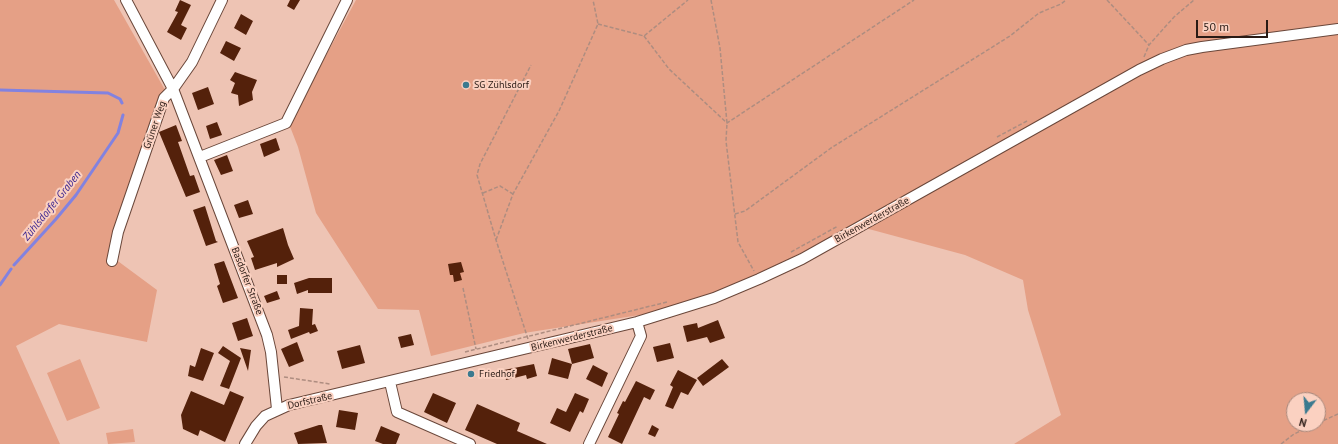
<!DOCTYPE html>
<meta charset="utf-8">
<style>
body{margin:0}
#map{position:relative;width:1338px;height:444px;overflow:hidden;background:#eec4b4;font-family:"PT Sans",sans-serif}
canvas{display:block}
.north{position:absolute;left:1286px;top:392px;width:40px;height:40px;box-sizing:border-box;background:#fbd1c1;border:1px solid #a7887c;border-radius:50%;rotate:196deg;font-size:11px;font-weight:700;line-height:16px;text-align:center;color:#2a1b15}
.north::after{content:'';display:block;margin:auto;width:14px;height:18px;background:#3b7a8f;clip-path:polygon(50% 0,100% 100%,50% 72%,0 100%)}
.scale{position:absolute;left:1196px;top:20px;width:72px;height:18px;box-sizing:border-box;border:2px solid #2a1b15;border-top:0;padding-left:5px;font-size:12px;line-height:14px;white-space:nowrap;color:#2a1b15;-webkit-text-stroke:3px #fbd1c1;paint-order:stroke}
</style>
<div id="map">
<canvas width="1338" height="444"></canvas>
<div class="north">N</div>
<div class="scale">50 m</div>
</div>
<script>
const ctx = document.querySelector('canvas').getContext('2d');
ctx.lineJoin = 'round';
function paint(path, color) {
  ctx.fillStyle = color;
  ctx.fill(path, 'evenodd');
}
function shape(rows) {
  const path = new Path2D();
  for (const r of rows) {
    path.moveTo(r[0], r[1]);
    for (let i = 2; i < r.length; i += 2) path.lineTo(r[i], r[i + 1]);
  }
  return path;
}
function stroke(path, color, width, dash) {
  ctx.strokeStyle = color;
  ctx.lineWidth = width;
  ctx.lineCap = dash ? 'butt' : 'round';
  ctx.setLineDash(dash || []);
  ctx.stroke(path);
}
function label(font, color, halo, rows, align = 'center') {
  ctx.font = font + ' "PT Sans",sans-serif';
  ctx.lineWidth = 4;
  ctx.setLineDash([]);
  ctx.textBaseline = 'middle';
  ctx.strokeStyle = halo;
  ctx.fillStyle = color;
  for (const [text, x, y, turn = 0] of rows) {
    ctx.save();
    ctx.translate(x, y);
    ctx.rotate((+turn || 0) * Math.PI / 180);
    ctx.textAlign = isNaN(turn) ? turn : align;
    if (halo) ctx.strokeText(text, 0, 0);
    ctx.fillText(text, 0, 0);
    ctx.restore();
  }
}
const green = shape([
 [0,0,114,0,165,90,111,256,157,290,147,342,59,324,16,346,60,444,0,444],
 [356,0,1338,0,1338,444,1014,444,1061,415,1028,310,1023,280,965,255,854,225,755,277,718,291,646,314,524,333,431,356,419,310,378,309,316,213,298,147,289,124],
 [1294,400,1318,400,1318,424,1294,424],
 [80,359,100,408,67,421,47,373],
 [133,429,135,442,108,444,106,433]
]);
const stream = shape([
 [0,90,108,93,120,99,122,103],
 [14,265,56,219,76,195,118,133,123,115],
 [0,285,11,269]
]);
const building = shape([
 [180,0,191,5,181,25,187,28,181,40,167,32,178,12,175,11],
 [290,0,300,0,294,10,287,6],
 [241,14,253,21,246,35,234,28],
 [226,41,241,48,234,61,220,53],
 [235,72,257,80,252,92,253,100,239,106,238,95,231,93,235,83,230,80],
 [208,87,214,104,198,110,192,93],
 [217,122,222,135,210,139,206,126],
 [176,125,182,141,178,142,190,176,194,175,200,192,186,197,159,132],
 [276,138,280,150,264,157,260,144],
 [227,155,233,171,221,175,214,160],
 [248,200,253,214,239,218,234,205],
 [205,206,216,241,218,242,206,246,193,210],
 [283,228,288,245,294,259,277,267,277,263,255,270,251,258,254,257,247,241],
 [224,261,238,298,223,303,217,286,220,284,214,264],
 [461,262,464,272,460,273,462,280,454,282,453,275,450,275,448,264],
 [277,275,287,275,287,284,277,284],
 [309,278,332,278,332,293,308,293,308,290,297,294,294,283],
 [277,291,280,299,267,303,264,296],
 [300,308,313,309,312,325,315,324,318,331,310,334,309,332,291,339,288,330,299,326],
 [247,318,253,336,238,341,232,323],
 [718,320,725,338,710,343,707,337,687,342,683,326,697,323,698,328],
 [411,334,414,345,401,348,398,337],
 [297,342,304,361,289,367,281,349],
 [670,343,674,358,657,362,653,347],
 [590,344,594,358,572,364,568,349],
 [360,345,365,363,342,369,337,351],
 [223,346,241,358,229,389,220,386,230,361,218,353],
 [201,348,214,353,203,381,188,376,190,365,195,367],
 [240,348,251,350,248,371],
 [552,358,572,364,568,379,548,374],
 [722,359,729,367,703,386,697,378],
 [534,364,537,376,527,379,526,375,506,380,504,370],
 [593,365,608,373,602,387,586,379],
 [678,370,697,380,688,395,681,392,673,409,665,406,673,387,670,385],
 [636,381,655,390,650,400,644,397,622,444,608,437,619,414,617,413,623,401,625,402],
 [191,391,224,405,230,391,244,397,225,442,200,430,198,436,183,429,181,415],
 [433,393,456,403,447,423,424,412],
 [575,393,589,399,583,413,580,411,570,432,550,423,557,408,566,412],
 [477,404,520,423,517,431,547,444,497,444,465,430],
 [339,410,358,413,355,430,336,427],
 [319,425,322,425,327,443,298,444,294,433],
 [652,425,659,429,655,437,648,434],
 [381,426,400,434,396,444,383,444,375,441]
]);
const path = shape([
 [711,0,720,48,727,123,726,141,738,242,754,271],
 [1107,0,1149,45],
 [598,24,644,36,688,0],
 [644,36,669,69,727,123,914,0],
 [1144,57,1149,45,1174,17,1194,0],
 [997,137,1027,121],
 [483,193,500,186,513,194],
 [735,214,745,211,831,148,1010,36,1039,13,1061,4,1066,0],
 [496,240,513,194,559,111,598,24,593,0],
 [791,252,838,226],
 [463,288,476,349],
 [528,339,496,240,477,175,480,164,531,65],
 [465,352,667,302],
 [284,377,330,384],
 [1318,423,1338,414],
 [1281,444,1294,434,1316,424]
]);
const minor = shape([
 [126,0,173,89,267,335,271,352,277,409],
 [200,157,286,123,347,0],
 [112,261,118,232,164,98,173,89,192,62,222,0],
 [390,382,397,412,470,444],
 [245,444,256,426,265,416,289,405,637,322,714,298,759,279,802,259,1139,70,1162,59,1186,50,1202,47,1338,29],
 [589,444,641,336,637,322]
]);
const markers = [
 [466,85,4,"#3b7a8f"],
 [471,374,4,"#3b7a8f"]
];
const poiNames = [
 ["SG Zühlsdorf",474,85],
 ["Friedhof",479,374]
];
const streetNames = [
 ["Grüner Weg",155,125,-71],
 ["Birkenwerderstraße",872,220,-29],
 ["Basdorfer Straße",247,281,69],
 ["Birkenwerderstraße",572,338,-14],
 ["Dorfstraße",310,401,-13]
];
const waterNames = [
 ["Zühlsdorfer Graben",52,206,-51]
];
paint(green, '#e5a086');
stroke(stream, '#8282e0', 3);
paint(building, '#54210b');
stroke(minor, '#6a473a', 12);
stroke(path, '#ae8d80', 1.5, [4, 2]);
stroke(minor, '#fff', 10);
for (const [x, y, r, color] of markers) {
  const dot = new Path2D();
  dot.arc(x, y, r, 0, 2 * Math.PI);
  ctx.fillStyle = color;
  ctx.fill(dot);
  stroke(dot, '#fbd1c1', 1.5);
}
label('10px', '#2a1b15', '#fbd1c1', poiNames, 'left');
label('10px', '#2a1b15', '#fbd1c1', streetNames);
label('italic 11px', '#341f8e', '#fbd1c1', waterNames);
</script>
